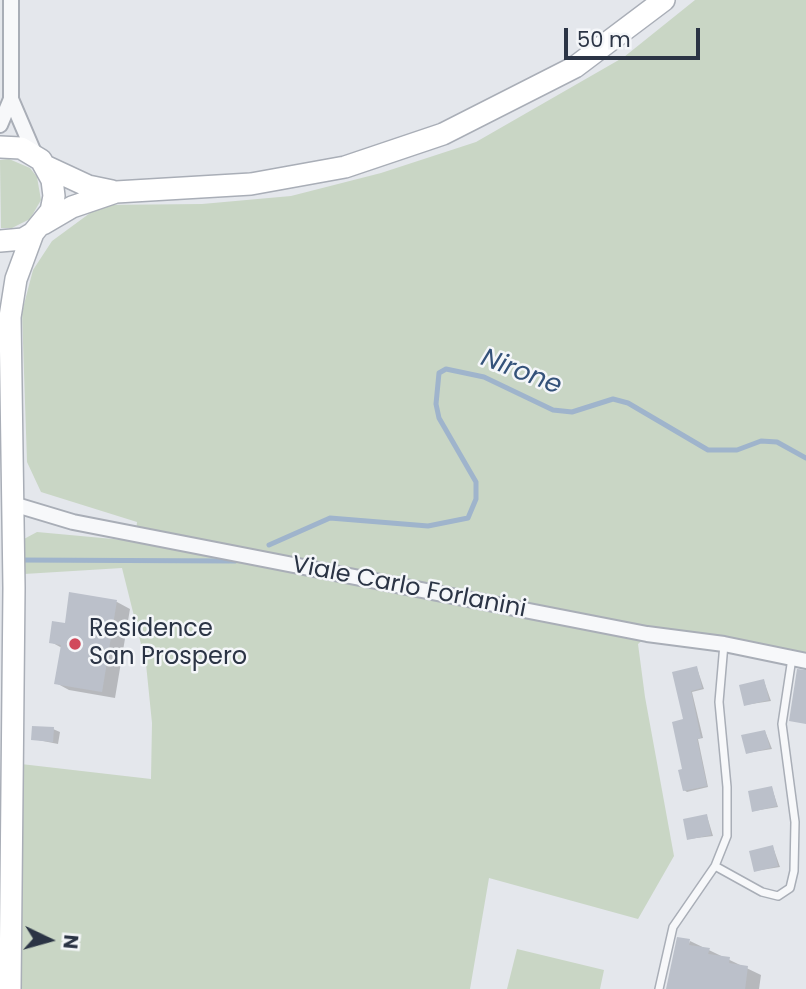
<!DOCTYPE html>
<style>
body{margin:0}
#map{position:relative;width:806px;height:989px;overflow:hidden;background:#e4e7ec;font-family:Poppins,sans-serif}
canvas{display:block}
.north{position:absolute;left:14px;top:905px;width:70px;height:70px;-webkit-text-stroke:5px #f4f6f9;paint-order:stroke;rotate:95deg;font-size:19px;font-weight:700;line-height:28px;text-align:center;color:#2b3445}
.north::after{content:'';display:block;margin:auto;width:24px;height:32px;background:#2b3445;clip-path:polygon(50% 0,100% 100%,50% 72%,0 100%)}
.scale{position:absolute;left:564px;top:28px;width:136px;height:32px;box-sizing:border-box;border:4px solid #2b3445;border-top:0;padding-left:9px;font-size:21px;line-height:24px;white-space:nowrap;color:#2b3445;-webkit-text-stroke:5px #f4f6f9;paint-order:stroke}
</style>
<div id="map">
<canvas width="806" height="989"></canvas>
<div class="north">N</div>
<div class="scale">50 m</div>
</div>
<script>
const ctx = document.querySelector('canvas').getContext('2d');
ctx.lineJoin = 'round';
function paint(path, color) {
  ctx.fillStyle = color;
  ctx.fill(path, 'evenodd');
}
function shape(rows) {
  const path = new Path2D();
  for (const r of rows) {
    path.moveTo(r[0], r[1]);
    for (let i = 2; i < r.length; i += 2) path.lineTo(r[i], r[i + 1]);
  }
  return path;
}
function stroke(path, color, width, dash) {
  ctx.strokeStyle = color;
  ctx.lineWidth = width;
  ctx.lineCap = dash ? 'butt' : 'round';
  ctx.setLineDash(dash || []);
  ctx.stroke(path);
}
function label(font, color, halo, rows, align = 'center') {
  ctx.font = font + ' Poppins,sans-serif';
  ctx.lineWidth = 5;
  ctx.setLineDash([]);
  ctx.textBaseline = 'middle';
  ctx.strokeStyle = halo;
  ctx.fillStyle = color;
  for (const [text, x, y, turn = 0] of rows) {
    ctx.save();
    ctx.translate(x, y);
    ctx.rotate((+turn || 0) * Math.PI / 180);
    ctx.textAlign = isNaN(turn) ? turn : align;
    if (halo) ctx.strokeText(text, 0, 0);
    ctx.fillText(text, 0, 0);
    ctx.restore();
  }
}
const green = shape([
 [695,0,806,0,806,656,655,630,638,644,645,697,674,856,638,919,489,878,470,989,18,989,21,764,151,779,152,723,146,664,122,568,24,574,24,539,37,532,135,541,137,522,41,492,27,462,22,312,33,270,52,241,101,205,202,204,291,196,381,173,476,142,624,57],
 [9,159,30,168,37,177,41,200,30,219,12,228,1,228,0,160],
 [517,949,604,970,600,989,507,989]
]);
const shadow = shape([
 [71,594,117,602,130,609,115,698,69,690,56,683,62,648,51,642,66,625],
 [697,668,704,689,692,692,703,738,698,739,708,787,687,792,684,790,686,721,674,674],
 [764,681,771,701,745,705],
 [53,729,60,732,58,744,33,739],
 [765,731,772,749,747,753],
 [772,788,778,807,754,811],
 [707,816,713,836,689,839],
 [773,847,780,867,755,871],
 [690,941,761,975,759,989,669,989]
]);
const stream = shape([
 [269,545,330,518,428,526,468,518,476,499,476,482,439,418,436,404,439,373,446,369,484,377,553,410,572,412,613,399,628,403,708,450,737,450,761,441,777,442,806,458],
 [17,560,235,561,241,558]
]);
const building = shape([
 [69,592,117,600,102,692,54,684,61,645,49,643,52,621,65,623],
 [697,666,702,688,691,691,701,738,697,739,707,786,683,791,678,770,682,769,672,722,683,719,672,672],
 [797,669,806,670,806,724,789,721],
 [764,679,769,700,744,706,739,685],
 [32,726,54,727,53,742,31,740],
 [765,730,770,748,746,754,741,735],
 [772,786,777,806,752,812,748,791],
 [707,814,711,835,687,840,683,819],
 [773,845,778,866,754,872,749,851],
 [677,937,690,939,689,945,710,948,708,954,730,957,729,963,748,966,745,989,666,989]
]);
const lane = shape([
 [715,866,762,892,778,896,790,888,794,871,795,822,782,724,792,658],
 [659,989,673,927,715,866,727,836,727,787,719,702,724,644]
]);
const street = shape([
 [11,0,11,99,35,155],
 [0,125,11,99],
 [13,504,73,522,647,634,724,644,806,661]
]);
const secondary = shape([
 [0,147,21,148,41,160,52,180,54,196,51,211,33,233,23,239,0,241],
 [45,166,88,186,112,191],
 [43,224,72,207,116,192,251,184,345,167,443,134,575,67,664,0],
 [10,989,14,588,10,317,16,279,33,233]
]);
const markers = [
 [75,644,7,"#d1495b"]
];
const streetNames = [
 ["Viale Carlo Forlanini",409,588,11]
];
const poiNames = [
 ["Residence",89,630],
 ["San Prospero",89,658]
];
const waterNames = [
 ["Nirone",521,373,21]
];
paint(green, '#c9d6c5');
paint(shadow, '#0003');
stroke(stream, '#9fb4cc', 5);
paint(building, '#bbc0ca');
stroke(lane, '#a9aeb7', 10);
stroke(street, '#a9aeb7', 18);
stroke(secondary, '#a9aeb7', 24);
stroke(lane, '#f7f8fa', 7);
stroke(street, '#f7f8fa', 14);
stroke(secondary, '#fff', 21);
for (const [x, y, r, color] of markers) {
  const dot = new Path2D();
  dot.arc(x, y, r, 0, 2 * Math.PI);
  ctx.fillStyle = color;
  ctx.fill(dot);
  stroke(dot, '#f4f6f9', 2.5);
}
label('24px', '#2b3445', '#f4f6f9', streetNames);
label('24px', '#2b3445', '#f4f6f9', poiNames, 'left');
label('italic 26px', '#34527a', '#f4f6f9', waterNames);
</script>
